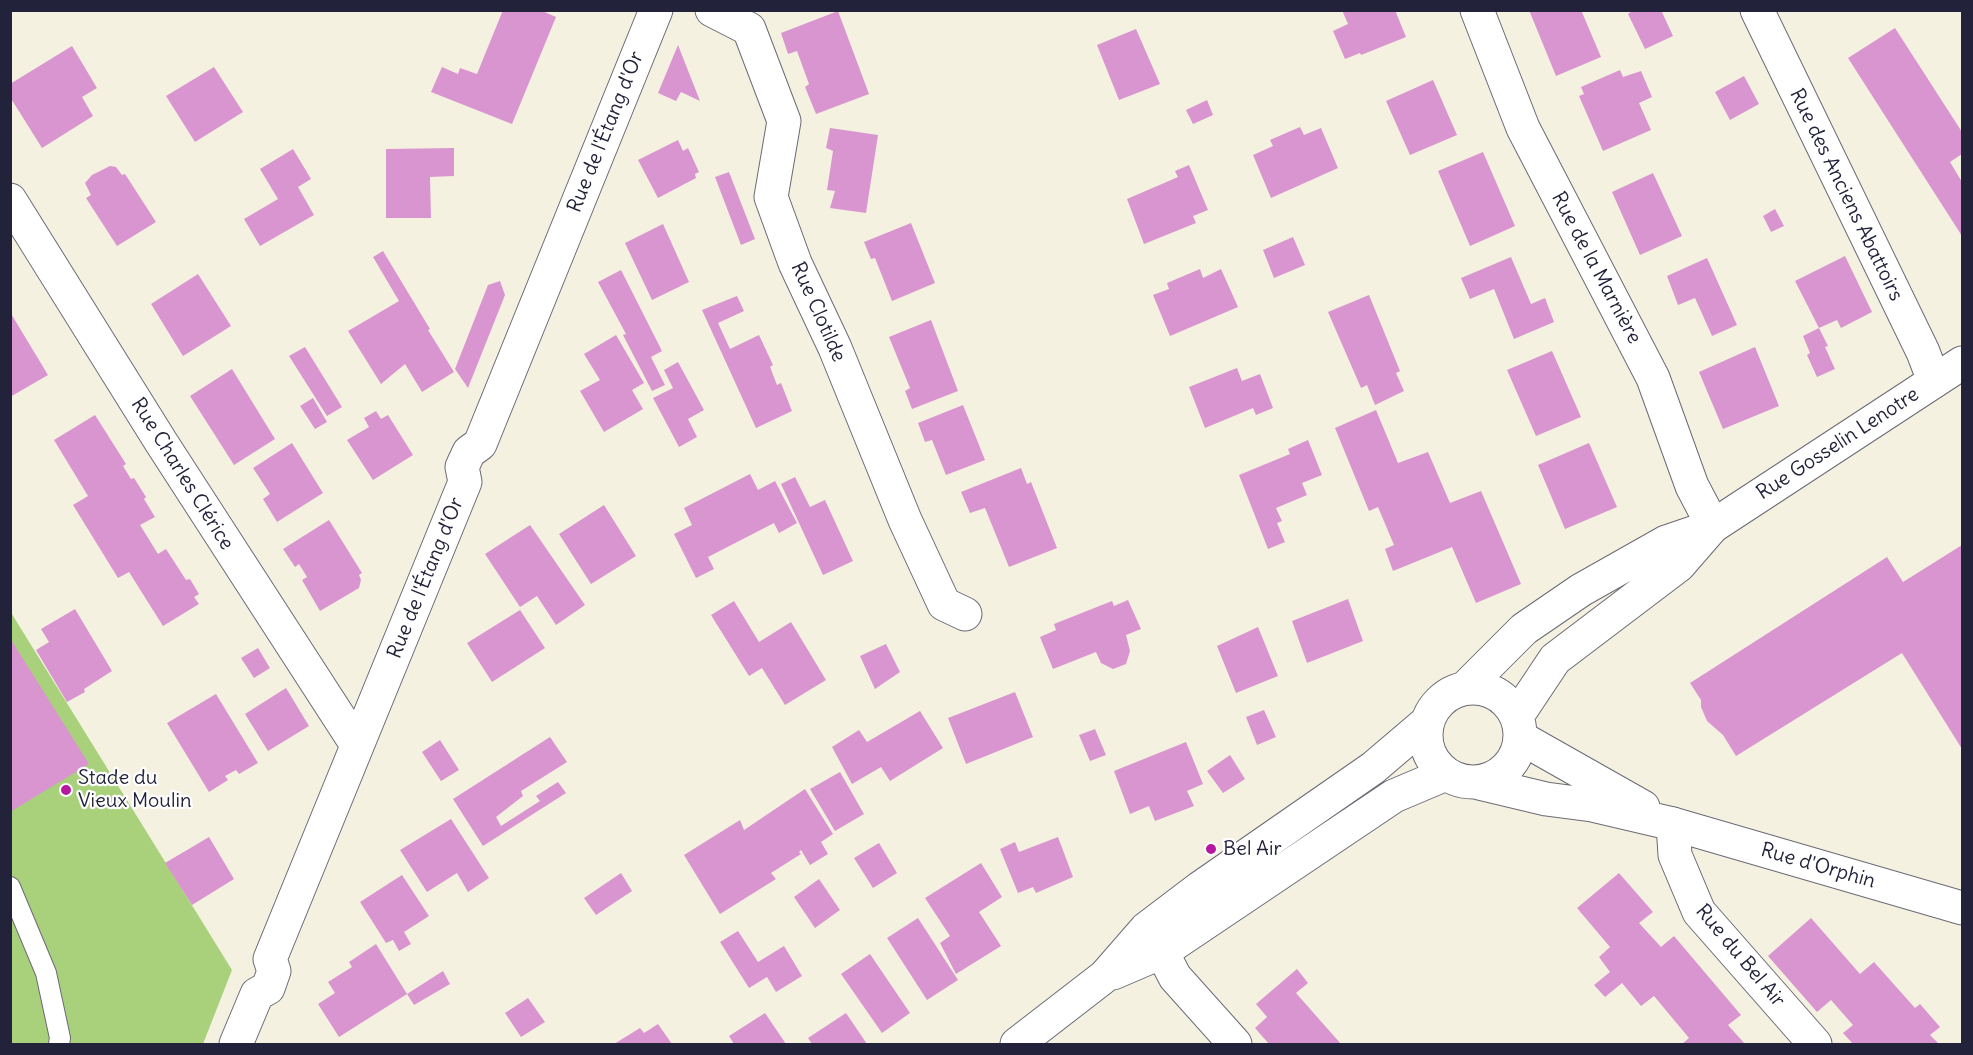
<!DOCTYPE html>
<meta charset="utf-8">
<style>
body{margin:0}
#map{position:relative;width:1973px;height:1055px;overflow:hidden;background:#f5f1e1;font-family:Delius,sans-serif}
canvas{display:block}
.frame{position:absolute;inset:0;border:12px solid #22223b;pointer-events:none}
</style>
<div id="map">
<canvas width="1973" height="1055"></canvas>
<div class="frame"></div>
</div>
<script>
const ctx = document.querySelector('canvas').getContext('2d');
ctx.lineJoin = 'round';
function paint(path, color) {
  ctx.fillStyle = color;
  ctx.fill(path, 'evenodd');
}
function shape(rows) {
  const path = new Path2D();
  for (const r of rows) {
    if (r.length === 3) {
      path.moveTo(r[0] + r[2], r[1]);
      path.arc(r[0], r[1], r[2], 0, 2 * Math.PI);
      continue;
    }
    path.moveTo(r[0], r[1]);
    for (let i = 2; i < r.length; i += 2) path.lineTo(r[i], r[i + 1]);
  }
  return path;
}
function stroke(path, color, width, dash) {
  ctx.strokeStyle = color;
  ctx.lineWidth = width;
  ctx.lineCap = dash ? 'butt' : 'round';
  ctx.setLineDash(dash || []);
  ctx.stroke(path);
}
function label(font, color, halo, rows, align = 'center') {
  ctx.font = font + ' Delius,sans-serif';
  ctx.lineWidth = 4.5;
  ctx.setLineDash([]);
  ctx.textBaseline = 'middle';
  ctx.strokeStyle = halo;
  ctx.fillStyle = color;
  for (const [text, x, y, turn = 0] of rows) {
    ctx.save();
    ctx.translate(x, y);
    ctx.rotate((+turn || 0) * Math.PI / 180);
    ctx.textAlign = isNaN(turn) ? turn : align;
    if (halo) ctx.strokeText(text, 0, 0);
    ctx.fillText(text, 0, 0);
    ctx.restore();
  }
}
const green = shape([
 [10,611,232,970,203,1044,11,1044]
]);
const building = shape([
 [503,10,540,10,556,17,512,124,431,92,442,67,458,74,460,68,477,74],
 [1342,10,1395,10,1406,37,1361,55,1360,53,1345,59,1333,31,1348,24],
 [1529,10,1581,10,1601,57,1556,76],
 [1634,10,1661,10,1673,36,1645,49,1628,14],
 [838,11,869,94,816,114,805,87,809,84,797,51,788,54,781,33],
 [1895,28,1962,132,1962,154,1950,162,1962,182,1962,236,1848,58],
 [1136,29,1160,84,1119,100,1097,45],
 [678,45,700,101,681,92,676,101,658,93],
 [72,46,97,88,82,97,93,116,42,148,10,97,10,84],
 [214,67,243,112,195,142,166,96],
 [1620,70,1623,77,1641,71,1652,97,1639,103,1651,130,1603,151,1579,96,1584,94,1581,87],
 [1744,76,1759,104,1730,120,1715,92],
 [1433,80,1457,135,1410,155,1386,101],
 [1207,100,1213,115,1193,124,1186,110],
 [1300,127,1304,135,1321,128,1338,168,1271,198,1253,155,1273,146,1270,140],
 [830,128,878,135,866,213,830,208,835,191,827,190,833,151,826,148],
 [678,140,683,151,688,148,699,172,695,174,696,178,658,198,638,160],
 [454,148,454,176,430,177,431,218,386,218,386,149],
 [293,149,311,179,298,187,314,215,260,246,244,219,278,199,260,169],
 [1483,152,1515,226,1470,246,1438,171],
 [1189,165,1208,210,1193,216,1196,223,1144,244,1127,199,1178,177,1175,171],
 [110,166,116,167,122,175,125,174,156,222,117,246,86,198,91,195,85,183,92,175],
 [729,172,755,239,741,245,715,177],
 [1653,173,1682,236,1640,255,1612,192],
 [1775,209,1784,226,1771,232,1763,216],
 [911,223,935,283,892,301,875,258,871,259,864,242],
 [663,224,689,282,652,300,625,243],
 [1293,237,1305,265,1274,278,1263,250],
 [383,251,430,329,428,330,454,372,422,392,405,364,381,384,348,331,399,301,373,257],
 [1845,256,1872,312,1841,328,1837,320,1819,328,1795,281],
 [1511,257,1531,304,1545,298,1554,322,1514,339,1494,289,1470,299,1461,278],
 [1707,258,1737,325,1712,336,1695,298,1678,305,1667,276],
 [1200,269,1203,278,1221,269,1238,307,1170,336,1153,295,1169,289,1167,283],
 [621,270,662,351,651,357,665,385,652,391,623,335,626,334,598,282],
 [198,274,231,326,183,356,151,304],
 [500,281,505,295,468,388,455,369,488,285],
 [1369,295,1400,371,1396,373,1404,391,1375,405,1367,385,1361,388,1328,312],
 [737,296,744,311,718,323,730,349,759,335,773,365,770,367,777,385,781,383,792,411,756,428,702,310],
 [10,312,48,375,10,397],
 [931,320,958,391,912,409,905,391,910,388,889,337],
 [1819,328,1828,346,1825,347,1835,369,1817,377,1807,355,1810,353,1803,336],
 [616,335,644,383,632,390,643,409,604,432,580,391,600,380,584,354],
 [305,347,342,407,327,416,289,356],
 [1755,347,1779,406,1723,429,1699,372],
 [1552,351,1581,417,1536,436,1507,370],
 [678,362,704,410,688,419,697,437,679,447,653,398,673,388,664,370],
 [1237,368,1242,381,1260,374,1273,408,1256,415,1253,408,1205,428,1189,387],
 [232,369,275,439,234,465,190,396],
 [313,398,327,422,315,429,300,406],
 [963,405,985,460,946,475,932,440,925,442,918,423],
 [1376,410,1398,463,1428,452,1450,503,1481,491,1521,584,1476,603,1452,547,1393,571,1385,549,1394,545,1378,507,1369,511,1335,428],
 [376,411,381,419,388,415,413,455,373,480,347,440,369,427,364,418],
 [95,415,126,464,123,466,131,479,134,478,146,497,144,499,155,517,140,525,158,554,166,549,186,580,190,579,199,594,194,597,199,604,163,626,129,572,118,578,73,505,88,496,54,440],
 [1308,440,1322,475,1302,483,1307,495,1276,508,1282,521,1277,523,1285,542,1268,549,1239,475,1290,454,1288,449],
 [292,443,323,493,277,522,263,499,270,494,253,468],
 [1589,443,1617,507,1565,529,1538,465],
 [1021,468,1027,484,1031,482,1057,548,1009,567,985,508,970,513,961,492],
 [750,474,758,490,775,481,797,523,779,533,774,523,708,557,714,569,696,578,674,534,692,525,684,508],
 [795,477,810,507,825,500,853,561,823,575,781,484],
 [604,505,636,556,591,584,559,534],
 [329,520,362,573,359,575,361,580,359,588,320,611,302,580,307,577,299,564,295,567,283,549],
 [530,525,585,605,556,625,537,596,520,607,485,554],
 [1962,545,1962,749,1902,653,1736,756,1723,735,1707,721,1701,707,1701,700,1690,683,1887,557,1903,582],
 [1348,599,1363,641,1307,663,1292,621],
 [1128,600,1141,629,1126,635,1130,651,1126,664,1113,669,1101,663,1096,652,1053,669,1040,637,1056,630,1054,624,1112,601,1114,606],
 [734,601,759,642,791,622,826,680,785,705,762,668,749,676,711,615],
 [75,609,112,671,84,689,85,692,67,702,36,650,49,642,41,629],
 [520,610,545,648,492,682,467,643],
 [1258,627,1278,676,1236,693,1217,646],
 [10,638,89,764,10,812],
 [886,644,900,672,875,689,860,656],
 [258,648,270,668,254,678,241,658],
 [286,688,309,726,268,751,245,714],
 [1015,692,1033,737,966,764,948,718],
 [216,694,258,763,239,774,236,770,225,776,228,780,209,792,167,723],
 [1264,710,1276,737,1257,745,1246,717],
 [920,711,943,748,890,781,881,767,852,784,832,747,859,730,867,742],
 [1095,729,1106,755,1090,761,1079,735],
 [550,737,567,762,521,791,523,796,496,817,501,826,540,801,536,796,558,782,566,793,483,846,453,799],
 [440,740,459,770,441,781,422,752],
 [1186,742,1203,784,1187,791,1194,806,1155,821,1149,806,1130,814,1114,771],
 [1230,755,1245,779,1223,793,1207,771],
 [840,772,864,814,835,831,810,789],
 [805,789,833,834,821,842,828,854,810,865,801,850,799,852,801,854,771,873,776,879,720,914,684,855,740,820,744,830],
 [451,819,489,878,468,892,457,873,427,892,400,850],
 [209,837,234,879,192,905,165,863],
 [1058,837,1073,877,1036,893,1033,887,1018,893,1000,849,1015,842,1019,852],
 [879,843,897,873,873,888,854,858],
 [981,863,1002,897,979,912,1001,946,956,974,940,943,950,936,925,898],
 [621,873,632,891,596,915,584,898],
 [1619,873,1653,912,1639,923,1661,947,1674,936,1741,1015,1728,1025,1745,1044,1682,1044,1689,1038,1654,996,1641,1006,1622,983,1605,997,1594,985,1610,972,1599,957,1610,947,1577,908],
 [402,875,429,916,404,932,411,944,399,951,393,940,386,943,360,902],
 [819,879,840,910,815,928,794,897],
 [918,918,958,980,927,1000,887,938],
 [1811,918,1860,974,1874,962,1915,1008,1920,1004,1940,1027,1930,1035,1939,1044,1853,1044,1843,1033,1853,1025,1831,1000,1817,1012,1768,956],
 [738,931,758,962,784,946,802,976,776,992,767,977,749,988,720,942],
 [376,944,407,994,339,1037,318,1004,335,993,328,982,352,967,349,962],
 [870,954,910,1013,882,1033,841,974],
 [1297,969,1308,983,1296,993,1341,1044,1269,1044,1255,1028,1267,1017,1256,1004],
 [443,971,450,984,414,1005,407,994],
 [528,998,545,1022,521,1037,505,1013],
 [765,1013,786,1044,734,1044,729,1036],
 [846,1013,867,1044,812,1044,808,1038],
 [658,1024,672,1044,614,1044,640,1028,644,1033]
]);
const lane = shape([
 [10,887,46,973,60,1038,59,1044]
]);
const street = shape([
 [712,10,749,29,784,121,771,197,795,263,835,348,905,520,944,604,965,614],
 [1477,10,1523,128,1653,378,1692,486,1713,526],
 [1757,10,1923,352,1934,381],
 [10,200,161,442,357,745],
 [1673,824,1675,855,1699,912,1815,1044],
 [1176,928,1162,952,1175,977,1235,1044],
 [236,1044,257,994,268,988,274,971,270,959,465,482,462,467,469,452,480,444,656,10]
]);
const secondary = shape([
 [1473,735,47],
 [1465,688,1524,629,1581,590,1666,542,1713,526,1962,363],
 [1517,716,1555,659,1679,565,1712,527],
 [1521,738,1643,807],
 [1479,783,1546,799,1592,805,1673,824,1962,908],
 [1113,973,1162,952,1394,796,1446,774],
 [1017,1044,1105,976,1146,929,1200,888,1373,768,1427,722]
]);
const markers = [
 [66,790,6,"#b5179e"],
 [1211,849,6,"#b5179e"]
];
const streetNames = [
 ["Rue de l'Étang d'Or",606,132,-68],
 ["Rue des Anciens Abattoirs",1846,195,64],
 ["Rue de la Marnière",1596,268,62],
 ["Rue Clotilde",818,312,66],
 ["Rue Gosselin Lenotre",1838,444,-33],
 ["Rue Charles Clérice",182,474,58],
 ["Rue de l'Étang d'Or",426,578,-68],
 ["Rue d'Orphin",1818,866,16],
 ["Rue du Bel Air",1740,956,50]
];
const poiNames = [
 ["Stade du",78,778],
 ["Vieux Moulin",78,801],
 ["Bel Air",1223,849]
];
paint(green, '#a9d17c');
paint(building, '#d995cf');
stroke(lane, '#6c6a75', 22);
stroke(street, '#6c6a75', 35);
stroke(secondary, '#6c6a75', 35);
stroke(lane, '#fff', 20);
stroke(street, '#fff', 33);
stroke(secondary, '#fff', 33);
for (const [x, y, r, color] of markers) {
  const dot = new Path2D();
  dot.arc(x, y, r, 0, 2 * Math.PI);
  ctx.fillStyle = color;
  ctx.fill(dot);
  stroke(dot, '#fff', 2);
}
label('20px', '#22223b', '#fff', streetNames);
label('20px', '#22223b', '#fff', poiNames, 'left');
</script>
